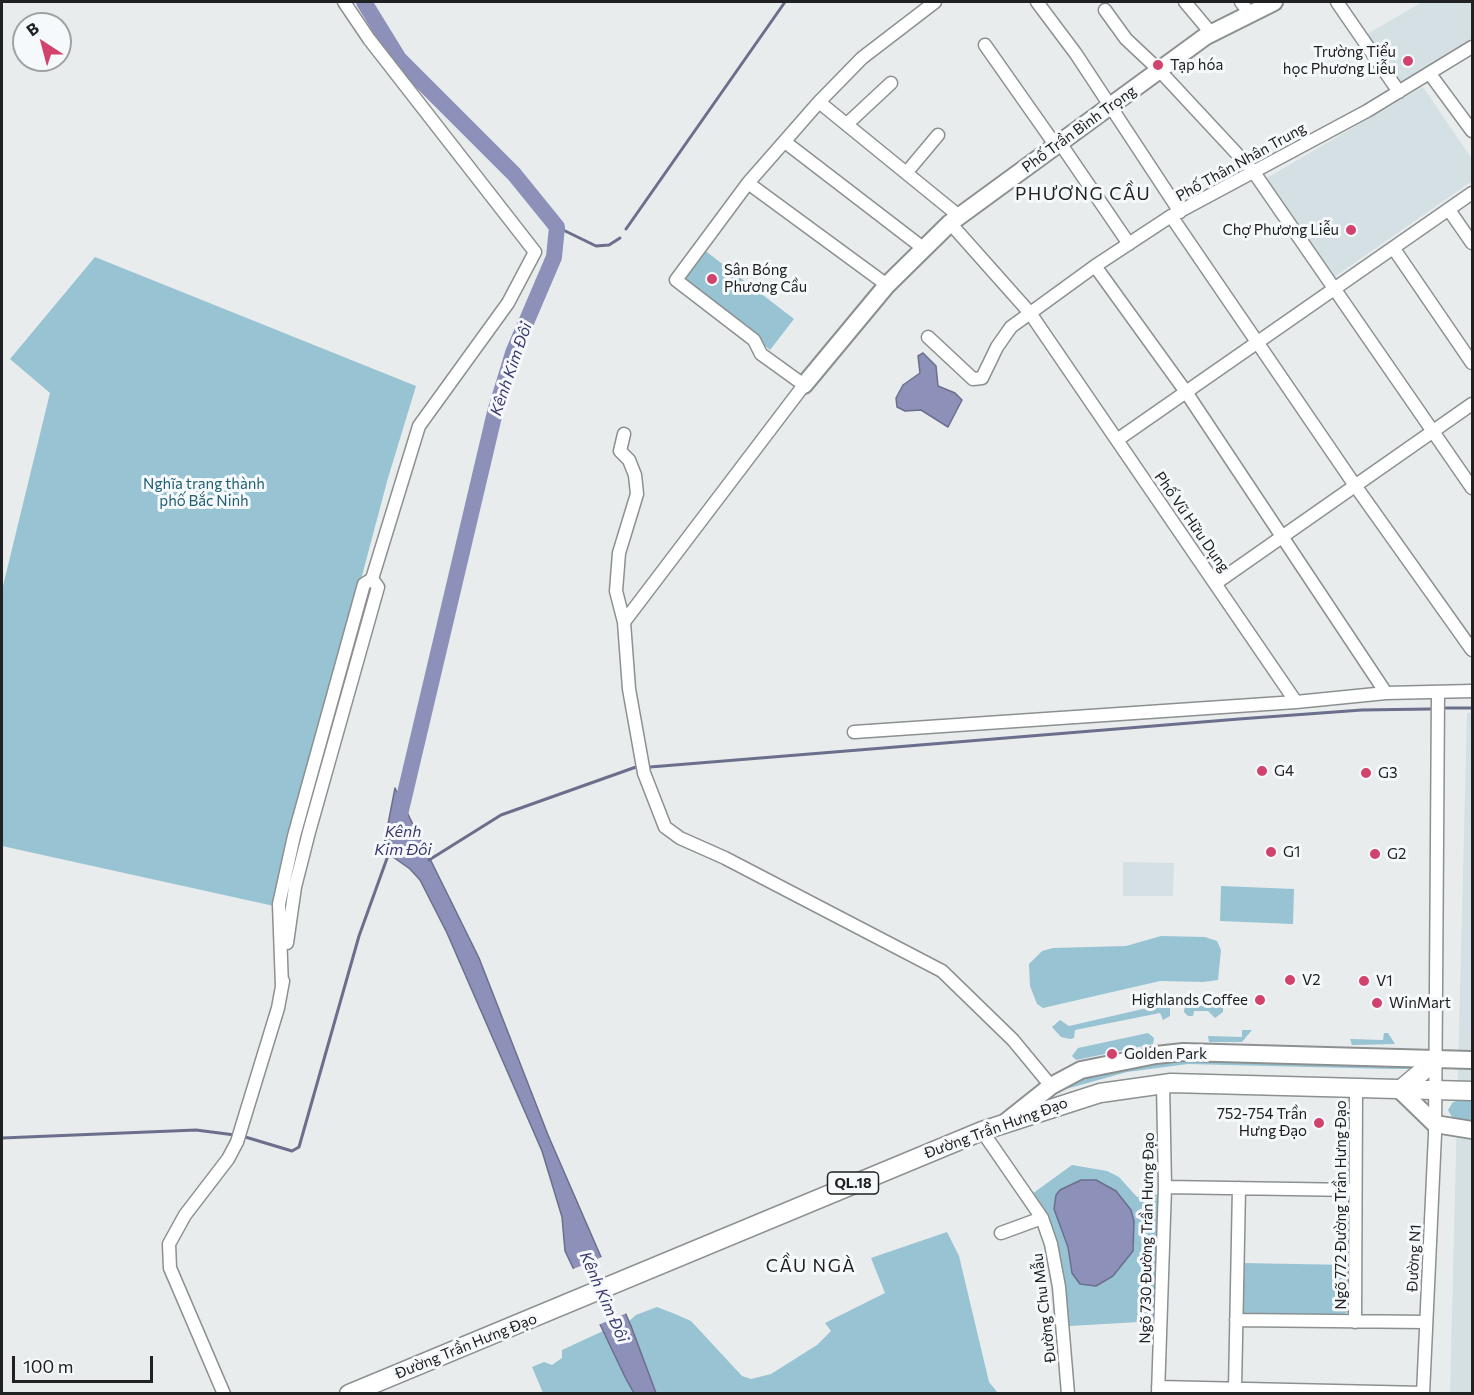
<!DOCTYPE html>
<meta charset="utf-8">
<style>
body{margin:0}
#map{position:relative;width:1474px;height:1395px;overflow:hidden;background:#e8eced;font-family:Commissioner,sans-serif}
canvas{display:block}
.frame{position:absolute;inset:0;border:3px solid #202122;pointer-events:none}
.north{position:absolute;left:12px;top:12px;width:60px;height:60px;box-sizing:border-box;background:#f6f9fb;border:2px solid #a0a3a4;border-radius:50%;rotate:324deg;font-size:16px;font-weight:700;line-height:24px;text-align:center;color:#202122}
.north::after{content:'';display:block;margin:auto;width:21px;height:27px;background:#d1436d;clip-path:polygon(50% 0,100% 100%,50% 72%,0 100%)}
.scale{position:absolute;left:12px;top:1356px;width:141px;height:27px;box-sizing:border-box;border:3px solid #202122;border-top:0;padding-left:8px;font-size:18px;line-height:21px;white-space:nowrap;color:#202122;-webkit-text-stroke:4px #f6f9fb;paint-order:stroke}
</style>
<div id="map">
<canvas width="1474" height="1395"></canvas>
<div class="frame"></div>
<div class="north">B</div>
<div class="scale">100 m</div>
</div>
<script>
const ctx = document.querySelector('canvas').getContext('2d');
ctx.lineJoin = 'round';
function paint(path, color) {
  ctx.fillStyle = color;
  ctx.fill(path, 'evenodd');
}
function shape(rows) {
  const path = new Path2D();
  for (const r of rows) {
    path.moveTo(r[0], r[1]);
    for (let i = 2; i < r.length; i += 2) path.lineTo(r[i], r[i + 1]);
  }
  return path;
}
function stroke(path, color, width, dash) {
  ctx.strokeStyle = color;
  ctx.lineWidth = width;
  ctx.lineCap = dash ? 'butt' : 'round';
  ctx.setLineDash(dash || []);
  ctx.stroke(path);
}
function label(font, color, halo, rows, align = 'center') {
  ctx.font = font + ' Commissioner,sans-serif';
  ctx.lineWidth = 6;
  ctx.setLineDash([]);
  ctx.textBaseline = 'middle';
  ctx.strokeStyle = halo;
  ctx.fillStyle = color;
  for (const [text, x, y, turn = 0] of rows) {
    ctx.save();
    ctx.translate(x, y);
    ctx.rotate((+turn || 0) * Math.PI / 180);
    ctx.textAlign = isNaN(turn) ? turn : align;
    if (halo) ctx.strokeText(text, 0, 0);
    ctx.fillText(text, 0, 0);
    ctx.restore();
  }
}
const built = shape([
 [1422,2,1472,2,1472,38,1398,85,1364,36],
 [1423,87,1472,159,1472,181,1333,278,1265,179],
 [1467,713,1472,713,1472,1393,1450,1394],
 [1123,862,1174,863,1173,896,1123,896]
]);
const green = shape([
 [699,246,794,319,770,350,676,275],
 [95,257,416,386,388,478,274,906,2,846,2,590,50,393,10,359],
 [1221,886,1294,889,1293,924,1220,921],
 [1161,936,1205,937,1217,941,1221,950,1218,980,1203,982,1160,981,1043,1008,1037,1004,1030,986,1029,964,1042,951,1053,948,1126,946],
 [1195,998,1195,1006,1210,1006,1213,999,1217,1000,1223,1005,1223,1012,1215,1018,1208,1011,1194,1011,1193,1016,1188,1016,1184,1012,1185,1004],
 [1161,999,1167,1000,1170,1005,1170,1016,1163,1020,1160,1013,1075,1030,1074,1038,1070,1039,1061,1037,1052,1027,1060,1020,1069,1026,1160,1005],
 [1242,1030,1252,1030,1242,1042,1209,1042,1208,1036,1242,1037],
 [1148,1033,1154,1038,1153,1044,1076,1060,1072,1056,1078,1048],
 [1384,1033,1388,1033,1395,1044,1352,1045,1350,1039,1383,1040],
 [1166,1059,1414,1065,1410,1069,1391,1069,1188,1064,1127,1072,1066,1089,1064,1087,1082,1077],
 [1472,1097,1472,1122,1453,1119,1448,1110,1453,1102],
 [1072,1165,1107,1171,1119,1177,1137,1197,1162,1194,1157,1321,1069,1326,1057,1258,1032,1194],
 [947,1232,959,1256,989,1382,998,1393,656,1393,629,1321,636,1315,657,1307,675,1314,691,1321,742,1376,751,1379,771,1374,817,1345,831,1331,825,1323,885,1293,871,1258],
 [1241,1263,1350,1265,1348,1311,1342,1317,1246,1314,1240,1310],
 [603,1331,634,1393,543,1393,532,1367,544,1362,552,1365,562,1358,562,1350]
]);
const water = shape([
 [923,353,936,366,938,386,955,393,962,400,948,427,921,410,905,411,897,407,896,398,903,385,920,373,918,356,923,353],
 [395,788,479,958,548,1135,631,1326,656,1393,634,1393,626,1379,565,1251,562,1217,542,1151,447,933,420,880,410,869,383,850,395,788],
 [1081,1180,1096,1180,1116,1191,1131,1210,1134,1221,1133,1251,1113,1276,1096,1286,1080,1284,1072,1273,1068,1247,1054,1209,1056,1195,1060,1190,1081,1180]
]);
const pier = shape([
 [604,1256,627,1313,598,1325,571,1270]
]);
const stream = shape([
 [557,227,596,246,609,245,620,238],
 [626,229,785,2],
 [1446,708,1472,708],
 [650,767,1239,719,1362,710,1430,709],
 [429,860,501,815,636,767],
 [242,1136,292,1151,299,1147,359,936,390,850],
 [2,1138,196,1130,235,1135]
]);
const river = shape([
 [364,2,399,59,514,174,557,227,554,257,513,353,495,412,398,823]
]);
const minor = shape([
 [1037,2,1076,54,1180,212],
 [1185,2,1211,33],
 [1241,2,1251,15],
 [1337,2,1399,92],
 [1105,10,1126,39,1159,70,1253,171,1472,488],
 [985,45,1056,146],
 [1430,74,1472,131],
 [819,102,959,216],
 [847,124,891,83],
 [785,142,923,248],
 [1060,143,1129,244],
 [907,172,938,135],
 [748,183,887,285],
 [1449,210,1472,243],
 [1171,216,1354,484,1472,650],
 [950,223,1030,313,1296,702,1386,693,1472,691],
 [1394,249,1472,363],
 [1095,266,1186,392,1386,693],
 [928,337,973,379,982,378,997,347,1011,327,1095,266,1171,216,1367,111,1472,47],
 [624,434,620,451,629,460,635,475,637,494,619,553,616,591,624,622,629,689,644,773,665,827,680,838,725,858,942,971,1013,1040,1051,1086],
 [1117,440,1472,193],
 [1216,583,1472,404],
 [624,622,804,385,761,354,754,340,676,280,748,183,819,102,862,58,935,2],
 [854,732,1296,702],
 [287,943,295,887,309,832,378,587,372,579],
 [282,987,279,904,294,836,364,584,372,579,419,426,508,303,535,252,369,39,344,2],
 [982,1131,1042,1218,1051,1244,1059,1287,1068,1394],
 [1165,1187,1355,1190],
 [1001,1233,1042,1218],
 [1236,1320,1426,1322],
 [1355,1322,1356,1089],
 [1158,1387,1423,1393],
 [1235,1389,1239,1188],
 [224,1394,170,1268,169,1244,185,1215,228,1159,237,1142,278,1008,283,981],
 [1158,1394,1165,1187,1163,1084],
 [1423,1394,1435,1134,1438,693]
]);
const major = shape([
 [804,385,887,285,950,223,1206,36,1274,2],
 [1400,1090,1435,1124,1472,1130],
 [1007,1121,1051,1086,1081,1070,1156,1055,1183,1052,1472,1060]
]);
const highway = shape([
 [1400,1090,1436,1060],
 [349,1394,982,1131,1100,1093,1171,1083,1472,1091]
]);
const markers = [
 [1408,61,6,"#d1436d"],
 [1158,65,6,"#d1436d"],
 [1351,230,6,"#d1436d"],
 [712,279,6,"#d1436d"],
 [1262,771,6,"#d1436d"],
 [1366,773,6,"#d1436d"],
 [1271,852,6,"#d1436d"],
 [1375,854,6,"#d1436d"],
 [1290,980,6,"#d1436d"],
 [1364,981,6,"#d1436d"],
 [1260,1000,6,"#d1436d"],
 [1377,1003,6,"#d1436d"],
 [1112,1054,6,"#d1436d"],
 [1319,1123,6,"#d1436d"]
];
const shields = [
 [853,1183,51]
];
const shieldNames = [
 ["QL.18",853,1183]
];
const poiNames = [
 ["Trường Tiểu",1396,52,"right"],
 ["học Phương Liễu",1396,69,"right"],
 ["Tạp hóa",1170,65],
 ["Chợ Phương Liễu",1339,230,"right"],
 ["Sân Bóng",724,270],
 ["Phương Cầu",724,287],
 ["G4",1274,771],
 ["G3",1378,773],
 ["G1",1283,852],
 ["G2",1387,854],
 ["V2",1302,980],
 ["V1",1376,981],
 ["Highlands Coffee",1248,1000,"right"],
 ["WinMart",1389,1003],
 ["Golden Park",1124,1054],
 ["752-754 Trần",1307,1114,"right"],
 ["Hưng Đạo",1307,1131,"right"]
];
const streetNames = [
 ["Phố Trần Bình Trọng",1079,129,-36],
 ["Phố Thân Nhân Trung",1241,162,-29],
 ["Phố Vũ Hữu Dụng",1192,522,55],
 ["Đường Trần Hưng Đạo",996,1128,-20],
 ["Ngõ 772 Đường Trần Hưng Đạo",1341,1205,-90],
 ["Ngõ 730 Đường Trần Hưng Đạo",1147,1238,-89],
 ["Đường N1",1414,1258,-87],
 ["Đường Chu Mẫu",1044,1308,-97],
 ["Đường Trần Hưng Đạo",466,1346,-22]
];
const parkNames = [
 ["Nghĩa trang thành",204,484],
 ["phố Bắc Ninh",204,501]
];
const waterNames = [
 ["Kênh Kim Đôi",511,369,-71],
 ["Kênh",403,832],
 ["Kim Đôi",403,850],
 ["Kênh Kim Đôi",604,1297,66]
];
const quarterNames = [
 ["PHƯƠNG CẦU",1083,194],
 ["CẦU NGÀ",811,1266]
];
paint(built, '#d4e0e4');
paint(green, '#97c3d3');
paint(water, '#8d90b8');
stroke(water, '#6c6f8b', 1.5);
paint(pier, '#e8eced');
stroke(stream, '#6c6f8b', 3);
stroke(river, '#8d90b8', 16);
stroke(minor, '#8c9091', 15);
stroke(major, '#8c9091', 20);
stroke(highway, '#8c9091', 21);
stroke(minor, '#fff', 12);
stroke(major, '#fff', 16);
stroke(highway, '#fff', 18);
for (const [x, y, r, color] of markers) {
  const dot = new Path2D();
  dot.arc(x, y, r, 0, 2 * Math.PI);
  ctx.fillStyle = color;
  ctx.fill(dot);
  stroke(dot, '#f6f9fb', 2);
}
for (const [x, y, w] of shields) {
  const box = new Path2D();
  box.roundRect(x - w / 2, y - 11, w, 22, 4.5);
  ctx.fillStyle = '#f6f9fb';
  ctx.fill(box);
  stroke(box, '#202122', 1.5);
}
label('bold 14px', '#202122', null, shieldNames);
label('15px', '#202122', '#f6f9fb', poiNames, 'left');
label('15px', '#202122', '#f6f9fb', streetNames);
label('15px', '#205f73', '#f6f9fb', parkNames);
label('italic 16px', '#393a6f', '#f6f9fb', waterNames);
ctx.letterSpacing = '1.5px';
label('18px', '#202122', '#f6f9fb', quarterNames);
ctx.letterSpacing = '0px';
</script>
